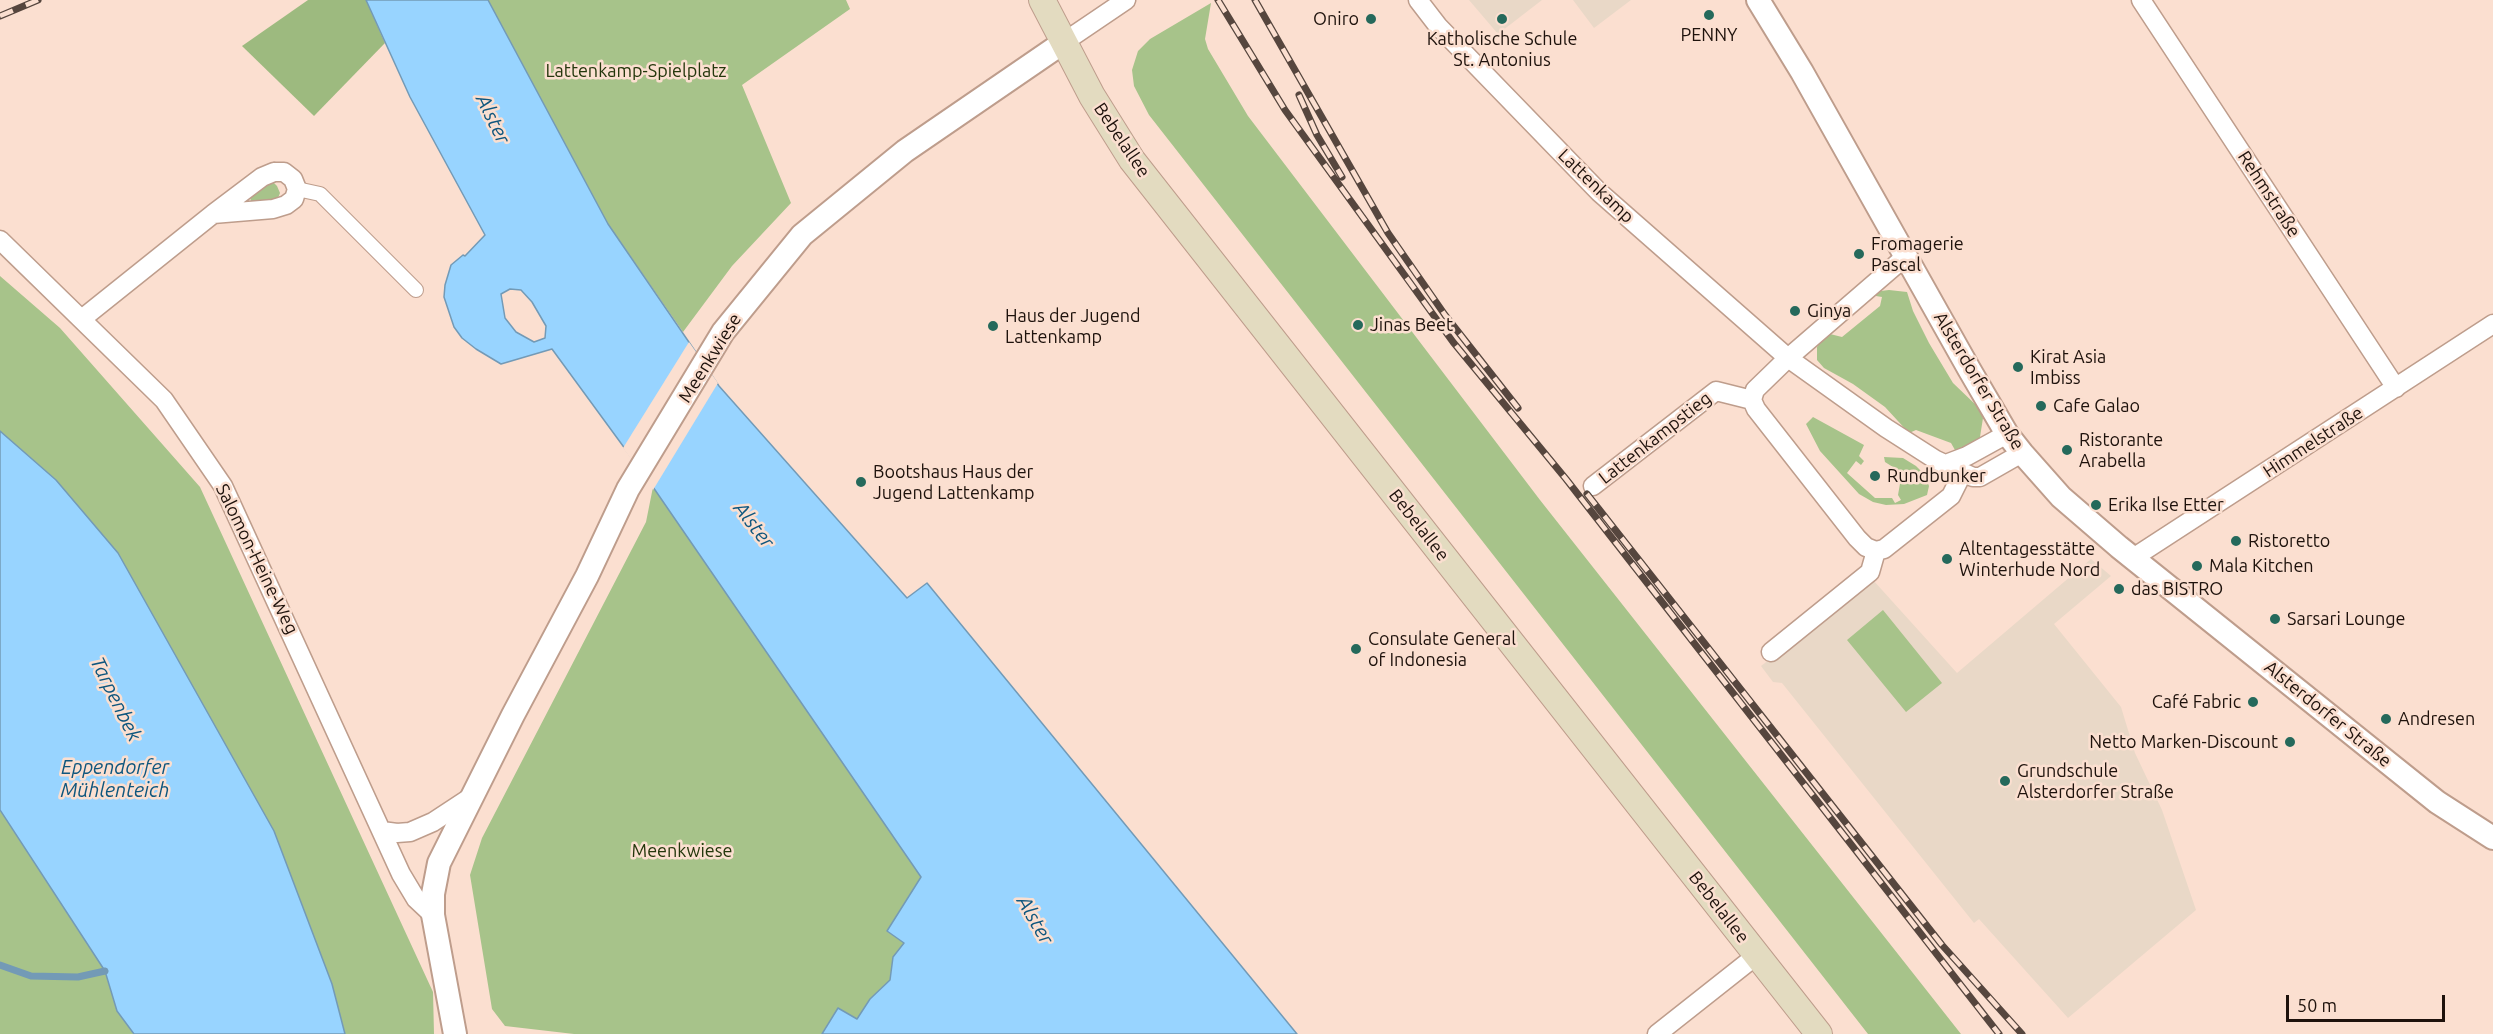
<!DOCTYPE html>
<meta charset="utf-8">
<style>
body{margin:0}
#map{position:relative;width:2493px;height:1034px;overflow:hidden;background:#fbdfd0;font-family:Ubuntu,sans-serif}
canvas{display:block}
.scale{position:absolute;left:2286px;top:995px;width:159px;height:27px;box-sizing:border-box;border:3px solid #1e120c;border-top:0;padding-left:8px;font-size:18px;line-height:21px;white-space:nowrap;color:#1e120c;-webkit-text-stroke:4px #fbdfd0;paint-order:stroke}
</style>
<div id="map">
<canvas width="2493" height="1034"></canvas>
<div class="scale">50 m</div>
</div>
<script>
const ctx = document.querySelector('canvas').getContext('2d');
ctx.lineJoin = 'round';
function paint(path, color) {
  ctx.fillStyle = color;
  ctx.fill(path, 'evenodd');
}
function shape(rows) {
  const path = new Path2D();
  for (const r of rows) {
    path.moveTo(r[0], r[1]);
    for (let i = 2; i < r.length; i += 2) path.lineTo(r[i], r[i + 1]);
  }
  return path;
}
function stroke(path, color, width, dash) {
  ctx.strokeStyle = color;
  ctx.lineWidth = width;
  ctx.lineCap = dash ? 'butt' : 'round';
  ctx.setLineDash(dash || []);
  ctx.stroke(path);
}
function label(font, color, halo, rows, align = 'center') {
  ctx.font = font + ' Ubuntu,sans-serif';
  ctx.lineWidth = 5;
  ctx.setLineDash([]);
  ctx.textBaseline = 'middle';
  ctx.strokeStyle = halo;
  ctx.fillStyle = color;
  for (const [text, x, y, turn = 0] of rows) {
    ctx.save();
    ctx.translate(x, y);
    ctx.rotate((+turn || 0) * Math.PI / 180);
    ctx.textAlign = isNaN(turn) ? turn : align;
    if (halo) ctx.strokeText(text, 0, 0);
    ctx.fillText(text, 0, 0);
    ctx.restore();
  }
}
const education = shape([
 [1469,0,1542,0,1498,34],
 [1573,0,1631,0,1594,28],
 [2091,559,2111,576,2054,624,2121,707,2135,753,2162,810,2196,910,2068,1018,1979,919,1974,923,1782,683,1773,682,1761,666,1873,580,1957,673]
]);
const green = shape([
 [488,0,846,0,850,9,742,85,791,203,732,266,683,332,608,224],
 [1211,3,1205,39,1208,49,1248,116,1540,500,1961,1034,1868,1034,1149,115,1134,86,1132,70,1138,51,1150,39],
 [267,182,273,182,277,186,280,193,278,198,274,202,254,203,251,201,250,197],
 [0,276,60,328,200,487,433,992,434,1034,345,1034,332,984,56,480,0,431],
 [1889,290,1907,292,1913,311,1929,343,1953,383,1977,406,1983,418,1980,437,1975,443,1962,450,1955,450,1951,443,1916,430,1909,433,1885,407,1853,384,1824,368,1817,360,1817,347,1826,333,1842,337,1880,306,1882,297,1876,296,1873,292],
 [1813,417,1864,445,1859,456,1864,461,1861,465,1856,461,1847,473,1875,498,1892,498,1895,503,1901,500,1898,495,1901,478,1896,469,1885,462,1884,457,1903,458,1916,466,1924,474,1929,486,1927,495,1904,504,1886,505,1873,502,1859,494,1820,451,1806,424],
 [653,487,921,877,887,931,905,943,893,957,890,980,870,999,857,1020,838,1008,822,1034,574,1034,505,1026,492,1009,470,875,482,838,646,522],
 [1883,610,1942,683,1906,712,1847,640],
 [0,810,105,971,117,1011,134,1034,0,1034]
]);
const forest = shape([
 [308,0,366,0,385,43,314,116,242,46]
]);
const water = shape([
 [366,0,488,0,608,224,719,386,907,598,927,583,1297,1034,822,1034,838,1008,857,1019,870,999,890,980,893,957,904,943,887,931,921,877,653,487,552,349,501,364,476,349,462,338,454,327,444,297,445,285,451,265,463,255,465,256,485,235,410,97,366,0],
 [510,289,521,290,532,302,546,326,545,338,534,342,516,332,505,318,501,294,510,289],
 [0,431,56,480,118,553,274,831,332,984,345,1034,134,1034,117,1011,105,971,0,810,0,431]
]);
const pier = shape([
 [689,342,718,383,653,490,623,448]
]);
const stream = shape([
 [0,965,31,976,78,977,105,971]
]);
const pedestrian = shape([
 [297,189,320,194,416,290]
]);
const minor = shape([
 [1418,0,1438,26,1599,192,1788,358,1886,428,1936,460,1973,477,1980,477,2022,453],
 [2141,0,2396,388],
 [1064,42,1126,0],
 [274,172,284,172,293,179,297,189,294,199,286,205,273,209,213,214,262,177,274,172],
 [0,240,164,400,223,486,401,874,416,899,433,915],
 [1905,257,1788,358,1755,390,1752,400,1756,409,1857,538,1866,547,1876,551,1884,549,1951,496,1963,472],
 [83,318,213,214],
 [1946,464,1967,456,2007,434],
 [1593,486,1716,391,1752,400],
 [2133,558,2493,324],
 [1771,652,1870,572,1876,551],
 [382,831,397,833,410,832,433,822,471,797],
 [1657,1034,1757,955]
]);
const tertiary = shape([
 [1758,0,1802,72,1969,369,2007,434,2022,453,2061,497,2119,547,2437,802,2493,838],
 [455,1034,433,915,433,894,439,863,513,715,587,576,628,489,723,332,802,235,905,151,1064,42]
]);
const secondary = shape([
 [1042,0,1092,96,1132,160,1819,1034]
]);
const rail = shape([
 [1218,0,1285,110,1453,342,1566,479,1999,1034],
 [1255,0,1388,233,1445,315,1518,408],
 [0,16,38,0],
 [1299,95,1317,135,1342,177],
 [1587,494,1942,945,2022,1034]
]);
const markers = [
 [1709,15,6,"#25695b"],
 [1371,19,6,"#25695b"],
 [1502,19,6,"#25695b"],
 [1859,254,6,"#25695b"],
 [1795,311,6,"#25695b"],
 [1358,325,6,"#25695b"],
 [993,326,6,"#25695b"],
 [2018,367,6,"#25695b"],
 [2041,406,6,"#25695b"],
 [2067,450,6,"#25695b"],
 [1875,476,6,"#25695b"],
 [861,482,6,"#25695b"],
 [2096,505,6,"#25695b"],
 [2236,541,6,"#25695b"],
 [1947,559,6,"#25695b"],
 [2197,566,6,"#25695b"],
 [2119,589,6,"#25695b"],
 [2275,619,6,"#25695b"],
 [1356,649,6,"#25695b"],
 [2253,702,6,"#25695b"],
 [2386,719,6,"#25695b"],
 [2290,742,6,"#25695b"],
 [2005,781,6,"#25695b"]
];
const poiNames = [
 ["Oniro",1359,19,"right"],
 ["PENNY",1709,35,"center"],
 ["Katholische Schule",1502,39,"center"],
 ["St. Antonius",1502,60,"center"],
 ["Fromagerie",1871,244],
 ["Pascal",1871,265],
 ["Ginya",1807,311],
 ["Haus der Jugend",1005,316],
 ["Lattenkamp",1005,337],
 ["Jinas Beet",1370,325],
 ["Kirat Asia",2030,357],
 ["Imbiss",2030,378],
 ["Cafe Galao",2053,406],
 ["Ristorante",2079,440],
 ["Arabella",2079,461],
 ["Bootshaus Haus der",873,472],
 ["Jugend Lattenkamp",873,493],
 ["Rundbunker",1887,476],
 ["Erika Ilse Etter",2108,505],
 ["Ristoretto",2248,541],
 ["Altentagesstätte",1959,549],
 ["Winterhude Nord",1959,570],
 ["Mala Kitchen",2209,566],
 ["das BISTRO",2131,589],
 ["Sarsari Lounge",2287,619],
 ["Consulate General",1368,639],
 ["of Indonesia",1368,660],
 ["Café Fabric",2241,702,"right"],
 ["Andresen",2398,719],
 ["Netto Marken-Discount",2278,742,"right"],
 ["Grundschule",2017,771],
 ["Alsterdorfer Straße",2017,792]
];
const parkNames = [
 ["Lattenkamp-Spielplatz",636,71],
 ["Meenkwiese",682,851]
];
const streetNames = [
 ["Bebelallee",1122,140,56],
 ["Lattenkamp",1596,186,44],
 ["Rehmstraße",2269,194,57],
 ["Meenkwiese",710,358,-58],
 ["Alsterdorfer Straße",1979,381,59],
 ["Lattenkampstieg",1655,438,-38],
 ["Himmelstraße",2313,442,-33],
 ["Bebelallee",1419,525,52],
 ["Salomon-Heine-Weg",257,559,64],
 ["Alsterdorfer Straße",2328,714,39],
 ["Bebelallee",1719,907,52]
];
const waterNames = [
 ["Alster",493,119,64],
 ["Alster",754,525,52],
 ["Tarpenbek",116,699,64],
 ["Eppendorfer",115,767],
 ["Mühlenteich",115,790],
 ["Alster",1035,920,60]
];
paint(education, '#e9d8c7');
paint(green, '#a7c38a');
paint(forest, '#9dba7f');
paint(water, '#98d4ff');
stroke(water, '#739ab6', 1.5);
paint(pier, '#fbdfd0');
stroke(stream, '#739ab6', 7);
stroke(pedestrian, '#be9d8c', 16);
stroke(minor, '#be9d8c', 21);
stroke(tertiary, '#be9d8c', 26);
stroke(secondary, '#be9d8c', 28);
stroke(pedestrian, '#fff', 14);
stroke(minor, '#fff', 18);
stroke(tertiary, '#fff', 22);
stroke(secondary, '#e3dbc0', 26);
stroke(rail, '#56463e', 7);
stroke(rail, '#fbdfd0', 4.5, [14]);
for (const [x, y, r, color] of markers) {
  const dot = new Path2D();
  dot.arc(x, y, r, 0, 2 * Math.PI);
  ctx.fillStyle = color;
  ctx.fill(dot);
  stroke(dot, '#fbdfd0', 2);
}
label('18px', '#1e120c', '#fbdfd0', poiNames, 'left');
label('18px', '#24370c', '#fbdfd0', parkNames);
label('18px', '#1e120c', '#fbdfd0', streetNames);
label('italic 20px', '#0e567e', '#fbdfd0', waterNames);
</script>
